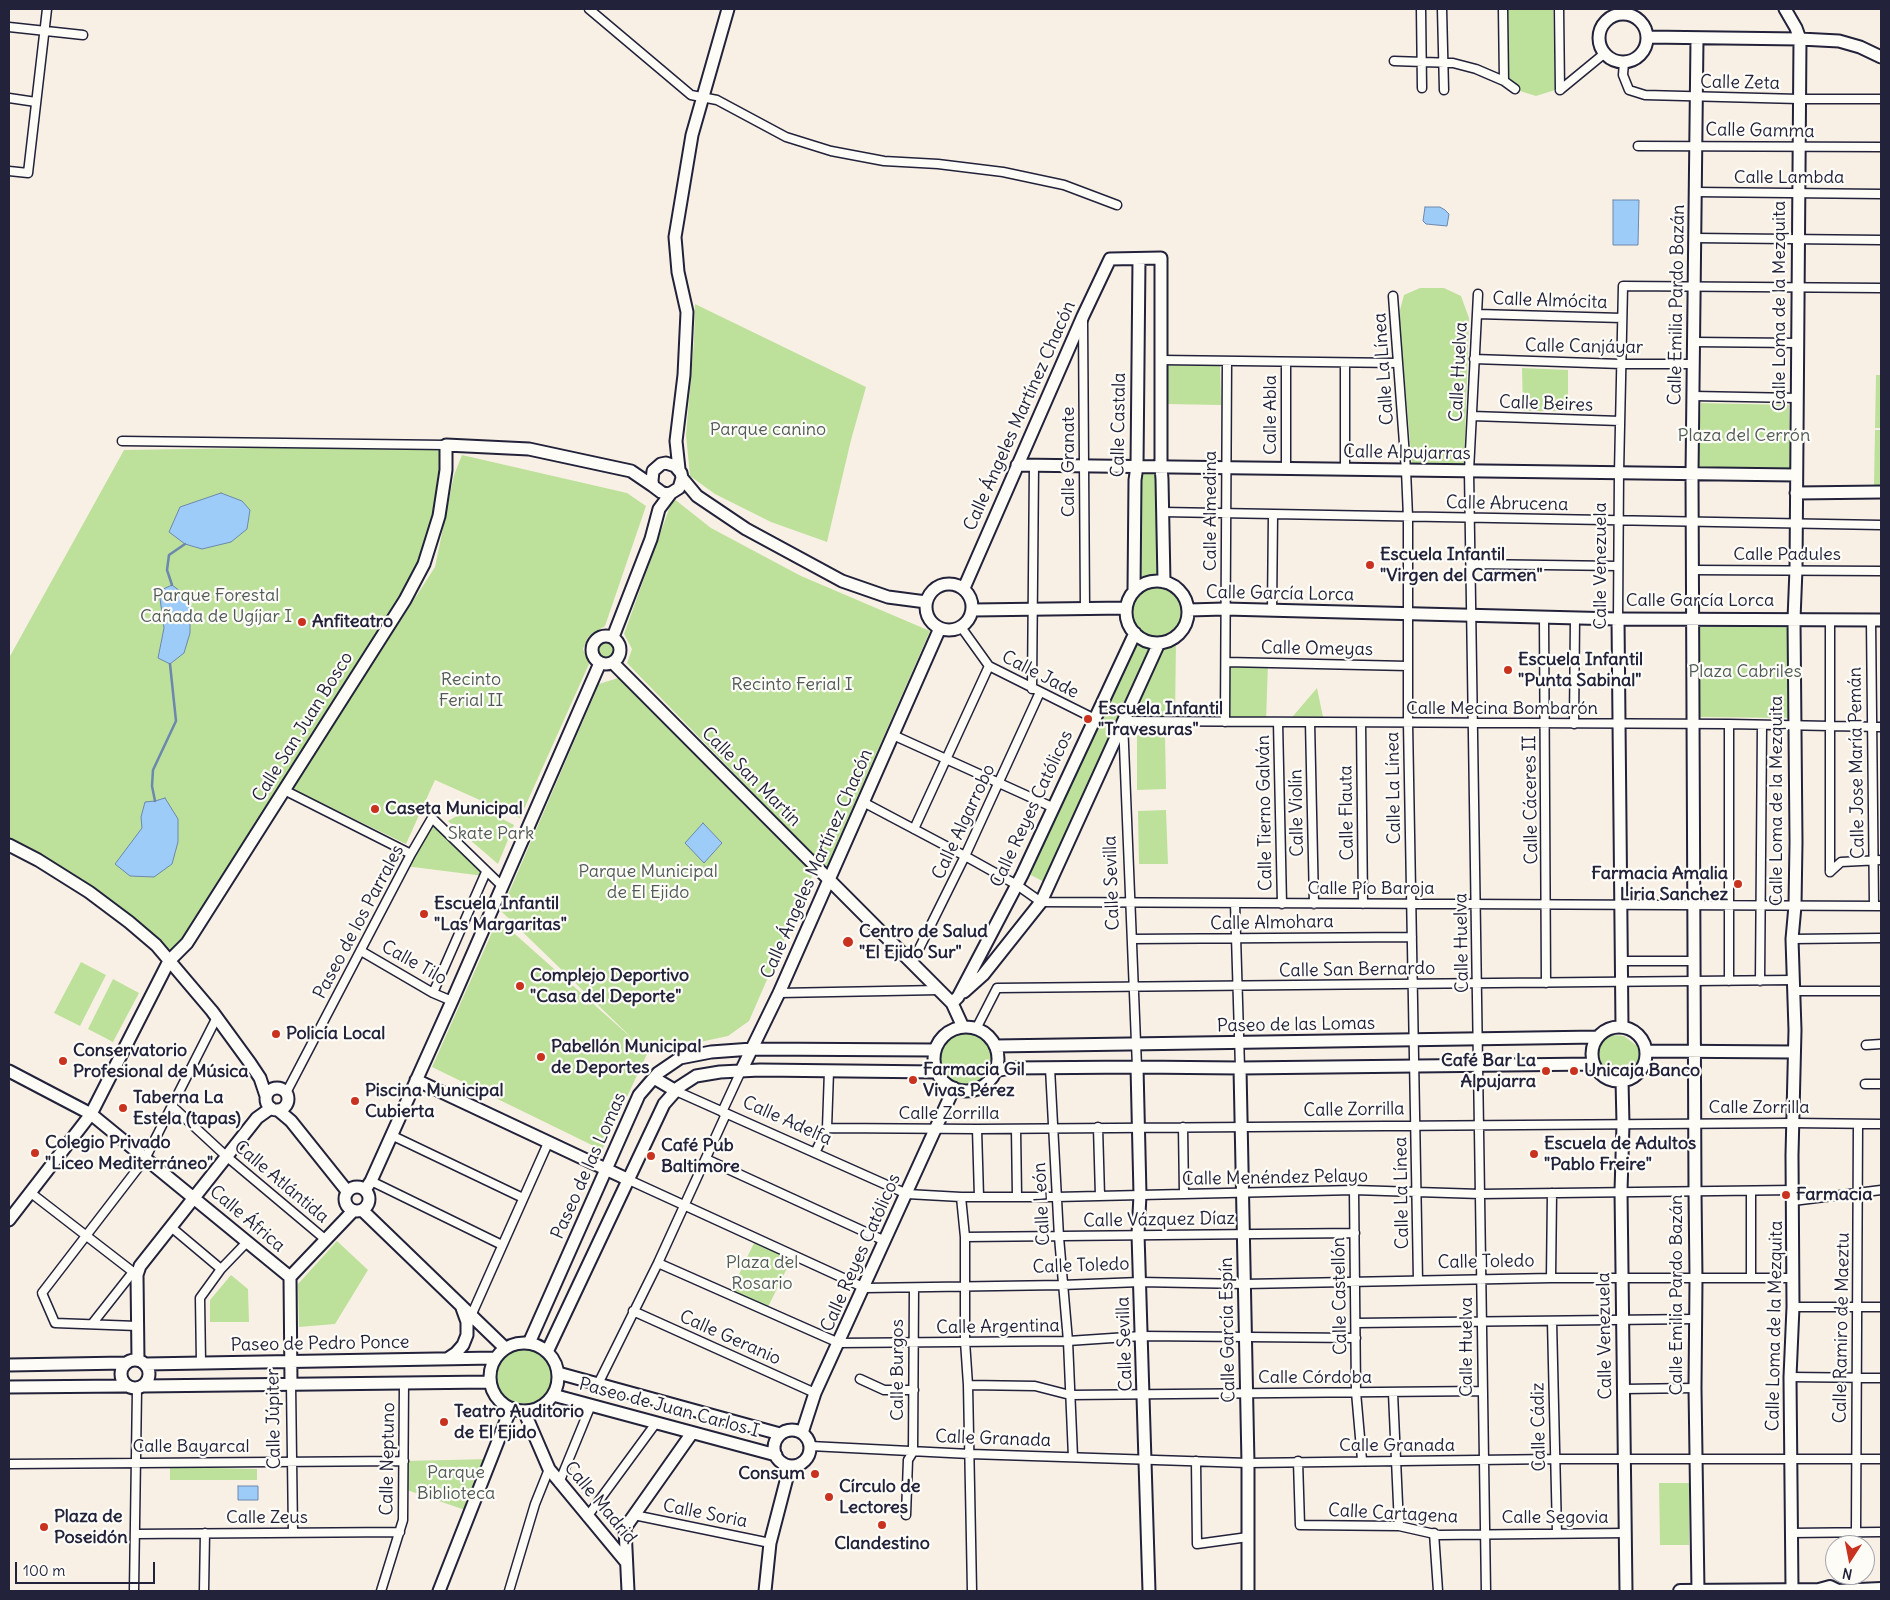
<!DOCTYPE html>
<meta charset="utf-8">
<style>
body{margin:0}
#map{position:relative;width:1890px;height:1600px;overflow:hidden;background:#f9f0e5;font-family:Delius,sans-serif}
canvas{display:block}
.frame{position:absolute;inset:0;border:10px solid #22223b;pointer-events:none}
.north{position:absolute;left:1825px;top:1535px;width:50px;height:50px;box-sizing:border-box;background:#fdfcf7;border:1px solid #a5a5ac;border-radius:50%;rotate:191deg;font-size:14px;font-weight:700;line-height:20px;text-align:center;color:#22223b}
.north::after{content:'';display:block;margin:auto;width:18px;height:22px;background:#c8321e;clip-path:polygon(50% 0,100% 100%,50% 72%,0 100%)}
.scale{position:absolute;left:15px;top:1562px;width:140px;height:22px;box-sizing:border-box;border:2px solid #22223b;border-top:0;padding-left:6px;font-size:15px;line-height:18px;white-space:nowrap;color:#22223b;-webkit-text-stroke:4px #fdfcf7;paint-order:stroke}
</style>
<div id="map">
<canvas width="1890" height="1600"></canvas>
<div class="frame"></div>
<div class="north">N</div>
<div class="scale">100 m</div>
</div>
<script>
const ctx = document.querySelector('canvas').getContext('2d');
ctx.lineJoin = 'round';
function paint(path, color) {
  ctx.fillStyle = color;
  ctx.fill(path, 'evenodd');
}
function shape(rows) {
  const path = new Path2D();
  for (const r of rows) {
    if (r.length === 3) {
      path.moveTo(r[0] + r[2], r[1]);
      path.arc(r[0], r[1], r[2], 0, 2 * Math.PI);
      continue;
    }
    path.moveTo(r[0], r[1]);
    for (let i = 2; i < r.length; i += 2) path.lineTo(r[i], r[i + 1]);
  }
  return path;
}
function stroke(path, color, width, dash) {
  ctx.strokeStyle = color;
  ctx.lineWidth = width;
  ctx.lineCap = dash ? 'butt' : 'round';
  ctx.setLineDash(dash || []);
  ctx.stroke(path);
}
function label(font, color, halo, rows, align = 'center') {
  ctx.font = font + ' Delius,sans-serif';
  ctx.lineWidth = 4.5;
  ctx.setLineDash([]);
  ctx.textBaseline = 'middle';
  ctx.strokeStyle = halo;
  ctx.fillStyle = color;
  for (const [text, x, y, turn = 0] of rows) {
    ctx.save();
    ctx.translate(x, y);
    ctx.rotate((+turn || 0) * Math.PI / 180);
    ctx.textAlign = isNaN(turn) ? turn : align;
    if (halo) ctx.strokeText(text, 0, 0);
    ctx.fillText(text, 0, 0);
    ctx.restore();
  }
}
const green = shape([
 [1508,9,1553,9,1555,90,1536,96,1520,91,1509,79],
 [1420,288,1444,288,1461,296,1469,318,1464,467,1412,465,1400,327,1400,310,1404,295],
 [695,304,866,387,851,440,827,542,771,522,715,494,690,476,686,435,694,341],
 [1166,365,1220,366,1221,405,1167,404],
 [1522,368,1568,370,1568,411,1523,411],
 [1876,375,1881,375,1881,428,1875,428],
 [1701,403,1789,405,1791,469,1697,468],
 [1875,430,1881,430,1881,486,1874,486],
 [446,445,424,564,169,961,129,922,9,845,9,658,124,450],
 [462,455,627,493,646,506,605,626,588,637,583,649,589,664,520,818,435,780,406,844,292,789,435,567,454,475],
 [1139,471,1157,471,1160,576,1137,580],
 [673,498,711,528,801,576,930,631,826,868,627,663,632,649,624,634],
 [1157,612,26],
 [1700,627,1791,627,1788,718,1700,717],
 [606,650,14],
 [1136,641,1152,648,1046,883,1027,873],
 [1176,643,1175,716,1130,716,1162,647],
 [1226,663,1268,663,1266,722,1225,722],
 [618,678,813,874,749,1021,728,1036,700,1042,666,1040,648,1052,602,1150,432,1067,498,919,635,1041,501,911,599,684],
 [1317,688,1324,722,1288,722],
 [1165,734,1166,789,1137,790,1137,735],
 [476,805,514,825,498,864,448,821],
 [1166,810,1168,864,1139,864,1138,811],
 [432,818,486,872,484,876,405,866],
 [81,962,106,975,80,1026,54,1013],
 [113,979,139,993,113,1042,88,1029],
 [966,1058,28],
 [1613,1035,1624,1036,1637,1046,1639,1053,1638,1062,1628,1073,1612,1072,1602,1065,1599,1055,1599,1046,1604,1039],
 [337,1241,368,1270,335,1324,299,1327,298,1284],
 [755,1241,792,1258,768,1307,731,1291],
 [231,1275,248,1289,249,1322,210,1322,210,1300],
 [523,1377,29],
 [491,1459,471,1512,404,1489,404,1461],
 [170,1467,257,1469,257,1480,170,1480],
 [1659,1483,1689,1483,1689,1545,1660,1545]
]);
const water = shape([
 [1613,200,1639,200,1638,245,1613,245,1613,200],
 [1425,207,1440,207,1445,210,1449,214,1447,226,1426,224,1423,221,1425,207],
 [221,493,242,501,250,510,247,529,231,542,202,549,185,544,169,532,180,507,221,493],
 [172,585,184,594,190,610,190,633,184,653,170,664,158,658,164,628,159,591,172,585],
 [165,798,178,819,178,842,172,864,154,877,130,876,115,864,142,828,141,817,145,802,155,801,165,798],
 [703,823,722,843,704,863,685,843,703,823],
 [238,1486,258,1486,258,1500,238,1500,238,1486]
]);
const stream = shape([
 [172,585,167,570,169,555,185,544],
 [155,801,152,786,153,770,176,721,170,664]
]);
const street = shape([
 [589,9,691,95,717,100,786,137,831,151,884,161,938,164,1003,172,1064,185,1117,205],
 [1421,9,1422,88],
 [1442,9,1444,90],
 [1503,9,1504,81],
 [1559,9,1560,90],
 [9,27,83,35],
 [1394,61,1453,63,1476,69,1504,81,1515,89],
 [1624,62,1623,75,1629,90,1645,95,1799,99,1881,99],
 [1560,90,1605,53],
 [9,98,36,102],
 [1638,146,1881,147],
 [9,171,28,173,47,9],
 [1696,192,1881,194],
 [1695,238,1881,240],
 [1478,294,1469,471,1486,1591],
 [1393,296,1406,470,1408,517,1408,723,1418,1280],
 [1477,314,1622,318],
 [1083,321,1085,609],
 [1694,342,1797,343],
 [1474,359,1621,364,1694,364],
 [1161,360,1398,363],
 [1286,362,1286,469],
 [1693,396,1797,398],
 [1472,416,1620,421],
 [122,441,446,445],
 [1345,470,1345,363],
 [1163,512,1881,525],
 [1471,564,1618,566],
 [1693,570,1881,571],
 [1272,611,1273,515],
 [1544,617,1546,983],
 [1618,619,1619,473,1623,286,1881,288],
 [1830,620,1830,872],
 [1871,620,1874,906],
 [961,627,989,666,1095,719],
 [1226,662,1408,666],
 [1032,689,1034,465],
 [1225,722,1227,361],
 [1278,722,1282,904],
 [1310,722,1314,904],
 [1361,723,1363,904],
 [1574,724,1575,618],
 [1729,724,1729,981],
 [893,735,1052,807],
 [284,790,411,854],
 [863,802,965,856,1017,885,1041,902,1881,906],
 [914,829,989,666],
 [1830,872,1841,862,1881,860],
 [1235,903,1240,1068],
 [1132,939,1412,937],
 [1792,939,1881,938],
 [361,951,433,993,452,1001],
 [1621,961,1695,961],
 [912,963,965,856,1040,692],
 [1760,981,1762,725],
 [1793,991,1881,991],
 [433,993,486,872],
 [779,993,939,990],
 [976,1029,997,988,1793,980],
 [1866,1045,1881,1044],
 [1137,1067,1123,721,1729,724,1881,727],
 [1050,1068,1059,1237,1068,1341,1073,1457],
 [1865,1084,1881,1084],
 [676,1091,907,1194,961,1197,1056,1197,1354,1190,1480,1194,1794,1190],
 [286,1093,411,854,432,818,502,886],
 [172,1106,226,1156,326,1240],
 [722,1112,741,1071],
 [1098,1127,1100,1196],
 [1183,1127,1184,1194],
 [827,1128,977,1129,1793,1123,1881,1124],
 [977,1129,979,1197],
 [1016,1129,1017,1196],
 [391,1135,523,1198],
 [815,1153,827,1128,829,1071],
 [706,1159,885,1241],
 [629,1180,865,1288,1062,1285,1140,1282,1245,1284,1551,1278,1793,1278],
 [371,1181,502,1245],
 [1354,1190,1356,1392,1362,1460],
 [1751,1191,1751,1278],
 [31,1193,137,1275],
 [961,1197,965,1237,965,1341,968,1385,972,1591],
 [1793,1201,1881,1190],
 [171,1227,221,1269],
 [965,1237,1355,1233],
 [658,1263,839,1343,1068,1341,1142,1336,1356,1338],
 [1551,1278,1552,1193],
 [1793,1307,1881,1307],
 [633,1311,815,1393],
 [471,1316,548,1143],
 [1552,1321,1557,1533],
 [1356,1323,1695,1319],
 [92,1324,133,1272],
 [137,1326,55,1323,42,1293,145,1159,217,1017],
 [201,1363,200,1298,221,1269,247,1242],
 [1790,1377,1881,1378],
 [860,1379,884,1390,914,1390],
 [291,1384,293,1533],
 [598,1384,658,1263,726,1114],
 [968,1385,1035,1386,1070,1395,1483,1391],
 [1624,1389,1695,1388],
 [1393,1393,1399,1526],
 [810,1446,970,1454,1248,1463,1554,1459,1881,1459],
 [913,1452,914,1288],
 [1196,1461,1197,1544,1248,1537],
 [1298,1461,1300,1525,1399,1526,1439,1535,1626,1533],
 [9,1464,404,1461],
 [559,1483,591,1405],
 [634,1515,770,1543],
 [906,1515,908,1460,913,1452],
 [587,1517,656,1423],
 [1856,1532,1858,1124],
 [1434,1533,1438,1591],
 [1791,1533,1881,1532],
 [135,1534,400,1532],
 [134,1591,137,1389],
 [204,1591,205,1533],
 [381,1591,403,1520,404,1383],
 [509,1591,535,1504,549,1469]
]);
const secondary = shape([
 [1785,9,1796,28,1800,39,1796,569,1794,619,1796,842,1795,906,1792,939,1795,1030,1792,1155,1793,1307,1790,1377,1792,1589],
 [1623,38,24],
 [1647,37,1800,39,1839,41,1860,47,1881,57],
 [1697,39,1692,474,1695,1191,1696,1279,1695,1388,1698,1591],
 [1017,465,1796,475],
 [679,469,676,441,684,375,687,312,678,272,675,237,692,135,728,9],
 [682,478,697,496,746,529,842,581,888,597,926,602],
 [1796,493,1881,492],
 [1157,612,31],
 [949,607,23],
 [964,588,1083,316,1110,259,1161,258,1161,467,1162,479,1164,582],
 [1134,591,1135,480,1137,466,1139,259],
 [973,610,1126,608],
 [1188,610,1225,609,1618,619,1881,620],
 [1618,619,1622,1027],
 [606,650,14],
 [613,637,651,539,659,509,671,493],
 [613,663,952,1003,963,1027],
 [9,845,38,860,89,892,129,922,156,945,212,1011,250,1063,260,1078,266,1096],
 [964,992,983,975,1041,902,1159,643],
 [952,1003,958,997,1022,875,1135,633],
 [966,1059,32],
 [1619,1054,27],
 [995,1046,1598,1037],
 [1646,1051,1794,1052],
 [1137,1067,1140,1195,1138,1234,1149,1591],
 [1240,1068,1248,1463,1248,1591],
 [9,1071,91,1114,290,1277],
 [741,1071,779,993,940,628],
 [995,1071,1010,1068,1137,1067,1240,1068,1594,1064],
 [654,1078,676,1091],
 [416,1080,629,1180],
 [1622,1080,1623,1124,1621,1191,1626,1591],
 [277,1099,11],
 [278,1110,291,1121,347,1191],
 [357,1199,12],
 [365,1190,371,1181,452,1001,600,663],
 [362,1210,505,1348],
 [9,1220,91,1114,169,961,187,943,405,600,424,564,439,516,446,470,446,445,529,449,631,471,653,486,661,492,666,494,671,493,679,488,682,478,681,473,675,466,666,463,661,464,653,471,652,481,653,486],
 [529,1343,639,1095,658,1073,680,1058,711,1052,752,1049,935,1050],
 [524,1377,34],
 [547,1352,664,1104,679,1087,696,1076,720,1072,760,1070,937,1072],
 [447,1359,456,1353,463,1345,467,1335,467,1322,462,1308],
 [135,1374,14],
 [138,1360,137,1275,140,1266,257,1118,271,1108],
 [145,1364,495,1358],
 [9,1365,125,1363],
 [558,1373,780,1434],
 [291,1384,290,1277,353,1211],
 [143,1386,490,1382],
 [9,1387,126,1386],
 [553,1395,776,1455],
 [524,1411,549,1469,626,1562],
 [792,1448,18],
 [802,1433,815,1393,954,1088],
 [439,1591,511,1408],
 [628,1591,625,1528,692,1433],
 [765,1591,770,1543,790,1466]
]);
const primary = shape([
 [1680,1591,1819,1590,1830,1587,1838,1591],
 [1837,1591,1881,1589]
]);
const markers = [
 [1370,565,5,"#c8321e"],
 [302,622,5,"#c8321e"],
 [1508,670,5,"#c8321e"],
 [1088,719,5,"#c8321e"],
 [375,809,5,"#c8321e"],
 [1738,884,5,"#c8321e"],
 [424,914,5,"#c8321e"],
 [848,942,6,"#c8321e"],
 [520,986,5,"#c8321e"],
 [276,1034,5,"#c8321e"],
 [541,1057,5,"#c8321e"],
 [63,1061,5,"#c8321e"],
 [1546,1071,5,"#c8321e"],
 [1574,1071,5,"#c8321e"],
 [913,1080,5,"#c8321e"],
 [355,1101,5,"#c8321e"],
 [123,1108,5,"#c8321e"],
 [35,1153,5,"#c8321e"],
 [1534,1154,5,"#c8321e"],
 [651,1156,5,"#c8321e"],
 [1786,1195,5,"#c8321e"],
 [444,1422,5,"#c8321e"],
 [815,1474,5,"#c8321e"],
 [829,1497,5,"#c8321e"],
 [882,1525,5,"#c8321e"],
 [44,1527,5,"#c8321e"]
];
const streetNames = [
 ["Calle Zeta",1740,83,1],
 ["Calle Gamma",1760,131,1],
 ["Calle Lambda",1789,178],
 ["Calle Almócita",1550,301,2],
 ["Calle Emilia Pardo Bazán",1677,305,-89],
 ["Calle Loma de la Mezquita",1780,306,-90],
 ["Calle Canjáyar",1584,347,1],
 ["Calle La Línea",1384,369,-94],
 ["Calle Huelva",1459,372,-87],
 ["Calle Beires",1546,404,2],
 ["Calle Abla",1271,415,-90],
 ["Calle Ángeles Martínez Chacón",1020,416,-66],
 ["Calle Castala",1119,425,-89],
 ["Calle Alpujarras",1407,453,1],
 ["Calle Granate",1069,462,-90],
 ["Calle Abrucena",1507,504,1],
 ["Calle Almedina",1211,511,-90],
 ["Calle Padules",1787,555],
 ["Calle Venezuela",1601,566,-90],
 ["Calle García Lorca",1280,594,1],
 ["Calle García Lorca",1700,601],
 ["Calle Omeyas",1317,649,1],
 ["Calle Jade",1040,675,27],
 ["Calle Mecina Bombarón",1502,709],
 ["Calle San Juan Bosco",303,727,-58],
 ["Calle Jose María Pemán",1857,763,-91],
 ["Calle San Martín",751,777,45],
 ["Calle La Línea",1394,788,-91],
 ["Calle Cáceres II",1531,800,-91],
 ["Calle Loma de la Mezquita",1777,801,-90],
 ["Calle Reyes Católicos",1032,809,-65],
 ["Calle Tierno Galván",1265,813,-91],
 ["Calle Violín",1297,813,-91],
 ["Calle Flauta",1347,813,-91],
 ["Calle Algarrobo",964,822,-65],
 ["Calle Ángeles Martínez Chacón",817,864,-66],
 ["Calle Sevilla",1112,883,-92],
 ["Calle Pío Baroja",1371,889],
 ["Paseo de los Parrales",359,922,-62],
 ["Calle Almohara",1272,923,-1],
 ["Calle Huelva",1462,943,-91],
 ["Calle Tilo",414,963,29],
 ["Calle San Bernardo",1357,970,-1],
 ["Paseo de las Lomas",1296,1025,-1],
 ["Calle Zorrilla",1759,1108],
 ["Calle Zorrilla",1354,1110,-1],
 ["Calle Zorrilla",949,1114],
 ["Calle Adelfa",787,1121,24],
 ["Paseo de las Lomas",589,1166,-66],
 ["Calle Menéndez Pelayo",1275,1178,-1],
 ["Calle Atlántida",281,1182,40],
 ["Calle La Línea",1402,1193,-91],
 ["Calle León",1042,1204,-93],
 ["Calle África",247,1219,40],
 ["Calle Vázquez Díaz",1159,1220,-1],
 ["Calle Reyes Católicos",861,1253,-66],
 ["Calle Toledo",1486,1262,-1],
 ["Calle Toledo",1081,1266,-2],
 ["Calle Emilia Pardo Bazán",1677,1295,-90],
 ["Calle Castellón",1340,1296,-91],
 ["Calle Loma de la Mezquita",1775,1326,-89],
 ["Calle Argentina",998,1327,-1],
 ["Calle Ramiro de Maeztu",1842,1328,-89],
 ["Calle García Espín",1228,1330,-91],
 ["Calle Venezuela",1605,1336,-91],
 ["Calle Geranio",730,1338,24],
 ["Paseo de Pedro Ponce",320,1344,-1],
 ["Calle Sevilla",1125,1344,-92],
 ["Calle Huelva",1467,1347,-90],
 ["Calle Burgos",898,1370,-90],
 ["Calle Córdoba",1315,1378],
 ["Paseo de Juan Carlos I",669,1408,15],
 ["Calle Júpiter",274,1419,-91],
 ["Calle Cádiz",1539,1427,-91],
 ["Calle Granada",993,1439,2],
 ["Calle Granada",1397,1446],
 ["Calle Bayarcal",191,1447],
 ["Calle Neptuno",388,1459,-89],
 ["Calle Madrid",600,1503,50],
 ["Calle Soria",705,1514,11],
 ["Calle Cartagena",1393,1514,3],
 ["Calle Zeus",267,1518],
 ["Calle Segovia",1555,1518]
];
const parkNames = [
 ["Parque canino",768,430],
 ["Plaza del Cerrón",1744,436],
 ["Parque Forestal",216,596],
 ["Cañada de Ugíjar I",216,617],
 ["Plaza Cabriles",1745,672],
 ["Recinto",471,680],
 ["Ferial II",471,701],
 ["Recinto Ferial I",792,685],
 ["Skate Park",491,834],
 ["Parque Municipal",648,872],
 ["de El Ejido",648,893],
 ["Plaza del",762,1263],
 ["Rosario",762,1284],
 ["Parque",456,1473],
 ["Biblioteca",456,1494]
];
const poiNames = [
 ["Escuela Infantil",1380,555],
 ["\"Virgen del Carmen\"",1380,576],
 ["Anfiteatro",312,622],
 ["Escuela Infantil",1518,660],
 ["\"Punta Sabinal\"",1518,681],
 ["Escuela Infantil",1098,709],
 ["\"Travesuras\"",1098,730],
 ["Caseta Municipal",385,809],
 ["Farmacia Amalia",1728,874,"right"],
 ["Liria Sanchez",1728,895,"right"],
 ["Escuela Infantil",434,904],
 ["\"Las Margaritas\"",434,925],
 ["Centro de Salud",859,932],
 ["\"El Ejido Sur\"",859,953],
 ["Complejo Deportivo",530,976],
 ["\"Casa del Deporte\"",530,997],
 ["Policía Local",286,1034],
 ["Pabellón Municipal",551,1047],
 ["de Deportes",551,1068],
 ["Conservatorio",73,1051],
 ["Profesional de Música",73,1072],
 ["Café Bar La",1536,1061,"right"],
 ["Alpujarra",1536,1082,"right"],
 ["Farmacia Gil",923,1070],
 ["Vivas Pérez",923,1091],
 ["Unicaja Banco",1584,1071],
 ["Piscina Municipal",365,1091],
 ["Cubierta",365,1112],
 ["Taberna La",133,1098],
 ["Estela (tapas)",133,1119],
 ["Colegio Privado",45,1143],
 ["\"Liceo Mediterráneo\"",45,1164],
 ["Escuela de Adultos",1544,1144],
 ["\"Pablo Freire\"",1544,1165],
 ["Café Pub",661,1146],
 ["Baltimore",661,1167],
 ["Farmacia",1796,1195],
 ["Teatro Auditorio",454,1412],
 ["de El Ejido",454,1433],
 ["Consum",805,1474,"right"],
 ["Círculo de",839,1487],
 ["Lectores",839,1508],
 ["Plaza de",54,1517],
 ["Poseidón",54,1538],
 ["Clandestino",882,1544,"center"]
];
paint(green, '#bde19b');
paint(water, '#9eccf9');
stroke(water, '#6c88ad', 1);
stroke(stream, '#6c88ad', 2.5);
stroke(street, '#22223b', 11);
stroke(secondary, '#22223b', 15);
stroke(primary, '#22223b', 16);
stroke(street, '#fdfcf7', 8);
stroke(secondary, '#fdfcf7', 11);
stroke(primary, '#fdfcf7', 12);
for (const [x, y, r, color] of markers) {
  const dot = new Path2D();
  dot.arc(x, y, r, 0, 2 * Math.PI);
  ctx.fillStyle = color;
  ctx.fill(dot);
  stroke(dot, '#fdfcf7', 2);
}
label('18px', '#22223b', '#fdfcf7', streetNames);
label('18px', '#505b58', '#fdfcf7', parkNames);
label('bold 18px', '#22223b', '#fdfcf7', poiNames, 'left');
</script>
